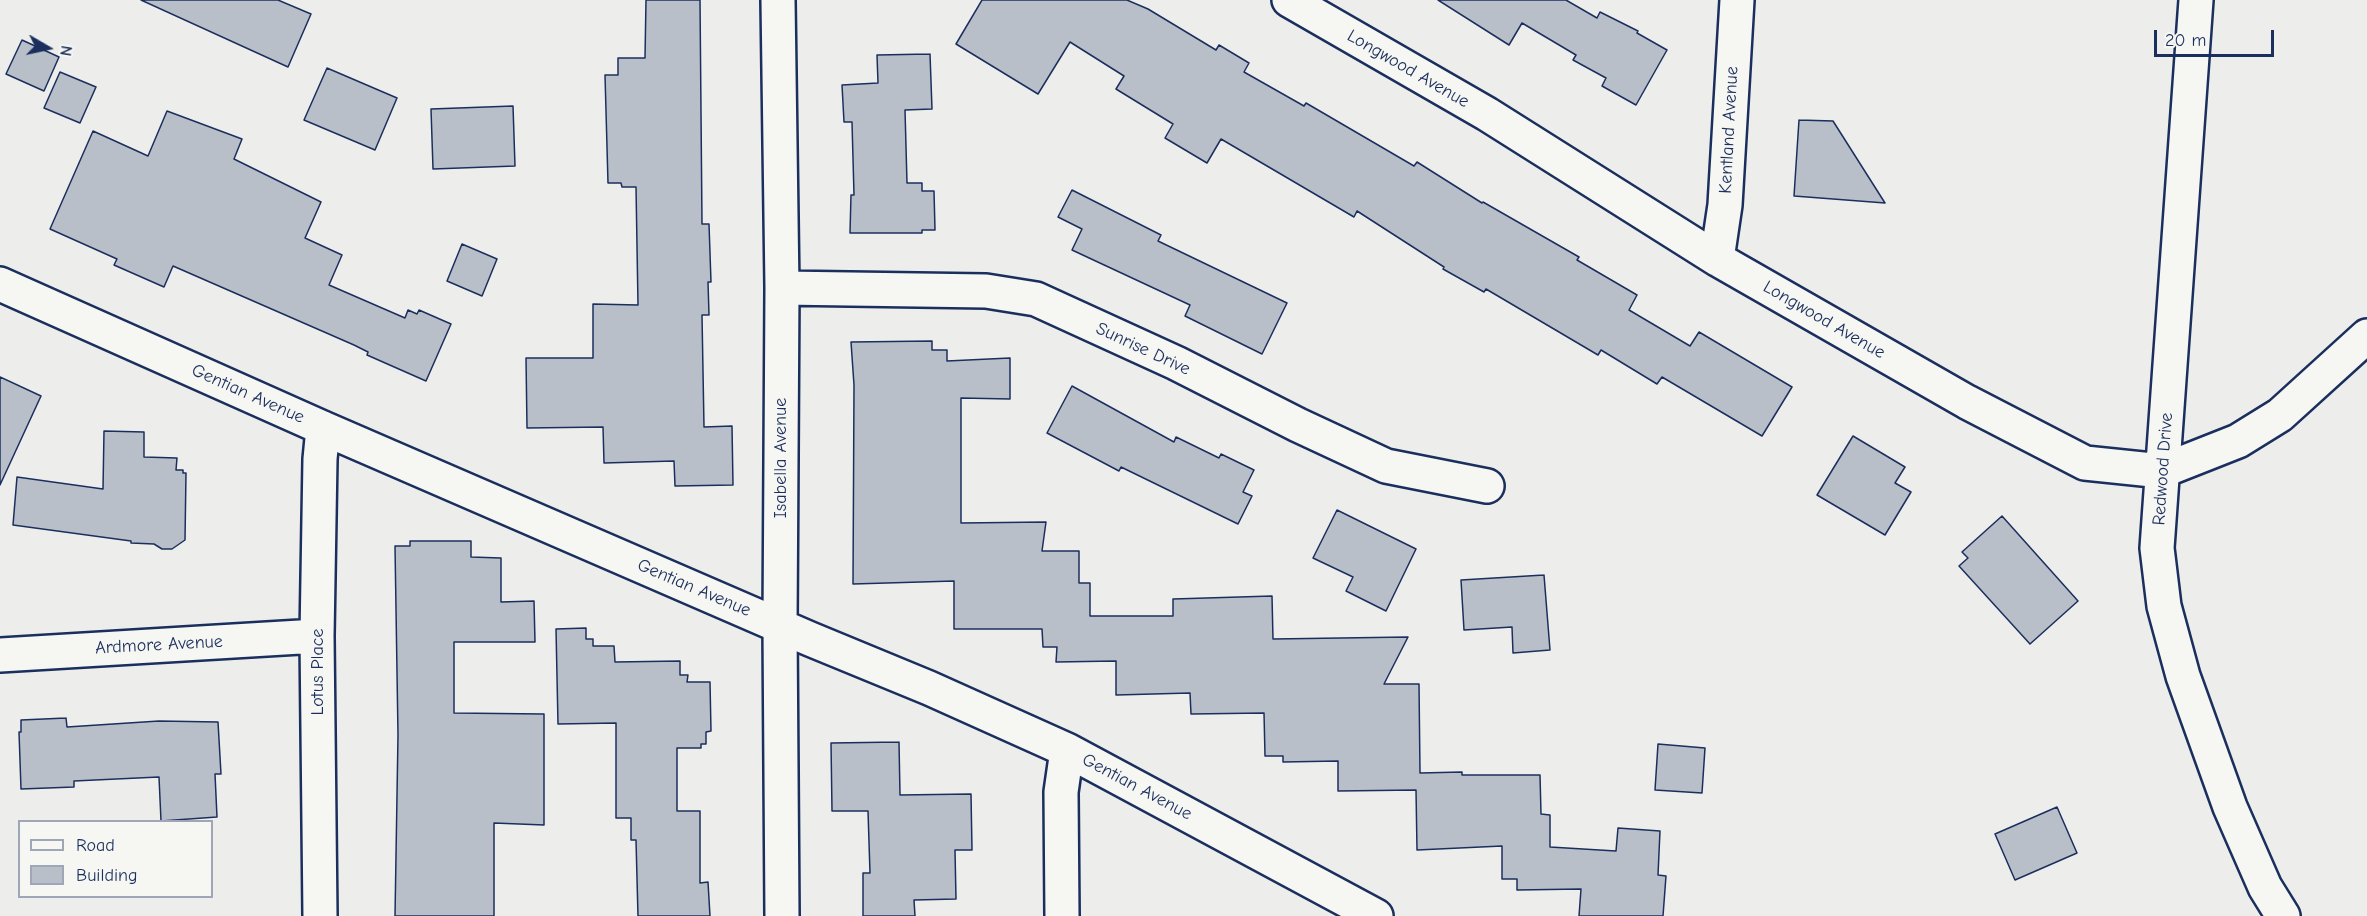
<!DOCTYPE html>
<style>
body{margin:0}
#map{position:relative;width:2367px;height:916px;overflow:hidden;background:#edeeec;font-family:"Comic Neue",sans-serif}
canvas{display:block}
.legend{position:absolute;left:18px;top:820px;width:195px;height:78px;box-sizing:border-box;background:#f6f6f2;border:2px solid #9ea6b7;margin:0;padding:8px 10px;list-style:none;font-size:18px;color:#1b2f5e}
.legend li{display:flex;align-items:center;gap:12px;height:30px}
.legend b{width:30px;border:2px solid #9ea6b7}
.north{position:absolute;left:18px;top:18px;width:60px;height:60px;-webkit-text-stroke:4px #f6f6f2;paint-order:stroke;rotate:99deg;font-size:16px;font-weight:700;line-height:24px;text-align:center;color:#1b2f5e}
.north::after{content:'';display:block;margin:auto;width:21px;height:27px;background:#1b2f5e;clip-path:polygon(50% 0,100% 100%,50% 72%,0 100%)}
.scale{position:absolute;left:2154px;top:30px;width:120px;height:27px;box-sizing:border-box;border:3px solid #1b2f5e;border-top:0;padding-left:8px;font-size:18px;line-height:21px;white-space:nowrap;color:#1b2f5e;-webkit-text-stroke:4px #f6f6f2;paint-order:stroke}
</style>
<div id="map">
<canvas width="2367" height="916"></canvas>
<ul class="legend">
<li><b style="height:8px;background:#f6f6f2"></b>Road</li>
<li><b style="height:16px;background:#b9bfc8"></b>Building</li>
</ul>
<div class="north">N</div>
<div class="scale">20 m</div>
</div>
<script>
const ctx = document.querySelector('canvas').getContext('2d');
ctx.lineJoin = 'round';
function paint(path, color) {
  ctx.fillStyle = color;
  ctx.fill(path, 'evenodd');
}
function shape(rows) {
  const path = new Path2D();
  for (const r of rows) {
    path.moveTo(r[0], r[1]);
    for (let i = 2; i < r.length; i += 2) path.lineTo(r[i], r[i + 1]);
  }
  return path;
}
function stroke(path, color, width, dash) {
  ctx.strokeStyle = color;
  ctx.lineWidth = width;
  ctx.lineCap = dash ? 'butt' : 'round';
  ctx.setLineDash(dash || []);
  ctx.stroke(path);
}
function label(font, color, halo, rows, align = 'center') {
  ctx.font = font + ' "Comic Neue",sans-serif';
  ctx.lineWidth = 4.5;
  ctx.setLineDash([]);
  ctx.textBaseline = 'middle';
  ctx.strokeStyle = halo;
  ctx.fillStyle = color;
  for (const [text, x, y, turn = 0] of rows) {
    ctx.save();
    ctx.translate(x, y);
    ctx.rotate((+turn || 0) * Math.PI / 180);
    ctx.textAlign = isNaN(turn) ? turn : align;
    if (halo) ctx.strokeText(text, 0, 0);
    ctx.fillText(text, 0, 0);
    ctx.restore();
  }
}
const building = shape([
 [141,0,278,0,311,14,288,67,141,0],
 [646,0,700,0,702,224,709,224,711,282,708,282,709,315,702,315,704,427,732,426,733,485,675,486,674,461,604,463,603,427,527,428,526,358,593,358,593,304,638,305,636,187,622,187,621,183,608,183,605,75,618,75,618,58,645,58,646,0],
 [982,0,1127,0,1148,9,1216,50,1219,45,1249,63,1244,72,1304,106,1306,103,1414,166,1417,162,1482,203,1483,202,1579,257,1577,260,1637,295,1629,310,1690,346,1699,332,1792,387,1762,436,1662,377,1657,384,1601,350,1598,355,1486,289,1484,292,1443,269,1444,267,1357,211,1354,217,1221,139,1207,163,1165,138,1173,124,1116,89,1124,76,1070,42,1038,94,956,44,982,0],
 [1438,0,1566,0,1597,18,1600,12,1638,31,1637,33,1667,50,1636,105,1602,86,1606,78,1573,60,1576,55,1522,23,1509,45,1438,0],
 [22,40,59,57,44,91,6,74,22,40],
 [930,54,932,109,905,110,907,183,922,183,922,191,934,191,935,230,922,230,922,233,850,233,851,195,854,195,852,122,844,122,842,85,878,83,877,55,930,54],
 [327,68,397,98,375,150,304,120,327,68],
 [60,72,96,87,80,123,44,108,60,72],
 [513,106,515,166,433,169,431,109,513,106],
 [167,111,242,139,234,159,321,202,305,238,342,255,329,285,405,318,408,310,417,314,419,310,451,324,426,381,367,355,368,352,354,345,173,266,164,287,114,265,117,259,50,229,93,131,148,156,167,111],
 [1799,120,1833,121,1885,203,1794,196,1799,120],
 [1072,190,1161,235,1158,241,1287,303,1262,354,1185,316,1190,305,1072,250,1082,229,1058,217,1072,190],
 [462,244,497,259,482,296,447,281,462,244],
 [932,341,932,350,947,350,947,361,1010,358,1010,399,961,398,961,523,1046,522,1042,551,1079,551,1079,583,1090,583,1090,616,1173,616,1173,599,1272,596,1273,639,1408,637,1384,684,1419,684,1420,773,1462,772,1462,775,1540,775,1541,814,1550,815,1550,847,1616,851,1618,828,1660,831,1658,875,1666,876,1663,916,1579,916,1581,889,1517,890,1517,879,1502,879,1502,846,1417,850,1416,790,1338,791,1338,761,1283,762,1283,756,1265,756,1264,713,1191,714,1190,693,1116,695,1116,661,1056,662,1057,647,1043,647,1042,629,954,629,954,581,853,584,854,385,851,342,932,341],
 [0,377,41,396,0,485,0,377],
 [1072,386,1174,442,1176,437,1219,458,1221,454,1254,470,1243,492,1252,496,1238,524,1121,467,1119,471,1047,433,1072,386],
 [104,431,144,432,144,457,177,458,176,470,183,470,183,473,186,473,185,540,172,549,162,549,154,544,131,543,131,541,13,525,17,477,103,489,104,431],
 [1853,436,1905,467,1895,483,1911,492,1885,535,1817,495,1853,436],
 [1337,510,1416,549,1386,611,1346,591,1353,577,1313,558,1337,510],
 [2002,516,2078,601,2030,644,1959,566,1968,558,1962,552,2002,516],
 [410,541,471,541,471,557,501,558,501,602,534,601,535,642,454,642,454,713,544,714,544,825,494,823,494,916,395,916,398,735,395,546,410,546,410,541],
 [1544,575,1550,650,1513,653,1512,627,1464,630,1461,580,1544,575],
 [586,628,586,639,593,639,593,646,614,646,615,662,680,661,680,675,688,675,687,682,710,682,711,731,706,732,706,744,701,744,701,748,677,748,677,811,700,811,700,883,708,882,710,916,638,916,636,840,631,840,631,818,616,818,616,723,558,724,556,629,586,628],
 [66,718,67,727,159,721,218,722,221,774,215,774,217,817,161,821,159,777,74,781,74,787,21,789,19,732,21,732,21,720,66,718],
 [899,742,900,795,971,794,972,850,955,850,956,899,914,900,915,916,863,916,863,873,870,873,868,811,832,811,831,743,899,742],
 [1658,744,1705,748,1702,793,1655,790,1658,744],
 [2057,807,2077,853,2015,880,1995,834,2057,807]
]);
const minor = shape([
 [778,0,782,288,780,626,782,916],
 [1289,0,1487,114,1717,259,1967,402,2085,463,2162,471,2238,441,2280,415,2367,336],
 [2196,0,2157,548,2164,606,2183,676,2230,807,2265,887,2283,916],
 [1717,259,1725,205,1737,0],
 [0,284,323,428,810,639,929,688,1067,750,1376,916],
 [782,288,986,291,1036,299,1176,363,1298,425,1386,466,1487,486],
 [0,655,317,636],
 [320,916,317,636,320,459,323,428],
 [1062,916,1061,792,1067,750]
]);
const streetNames = [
 ["Longwood Avenue",1408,69,30],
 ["Kentland Avenue",1729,130,-87],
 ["Longwood Avenue",1824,320,30],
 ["Sunrise Drive",1143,349,25],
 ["Gentian Avenue",248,394,24],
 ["Isabella Avenue",781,458,-90],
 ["Redwood Drive",2163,469,-86],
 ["Gentian Avenue",694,588,23],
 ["Ardmore Avenue",159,645,-3],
 ["Lotus Place",318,672,-90],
 ["Gentian Avenue",1137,787,28]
];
paint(building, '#b9bfc8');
stroke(building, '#1b2f5e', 1.5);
stroke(minor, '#1b2f5e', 38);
stroke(minor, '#f6f6f2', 33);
label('18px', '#1b2f5e', '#f6f6f2', streetNames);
</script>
